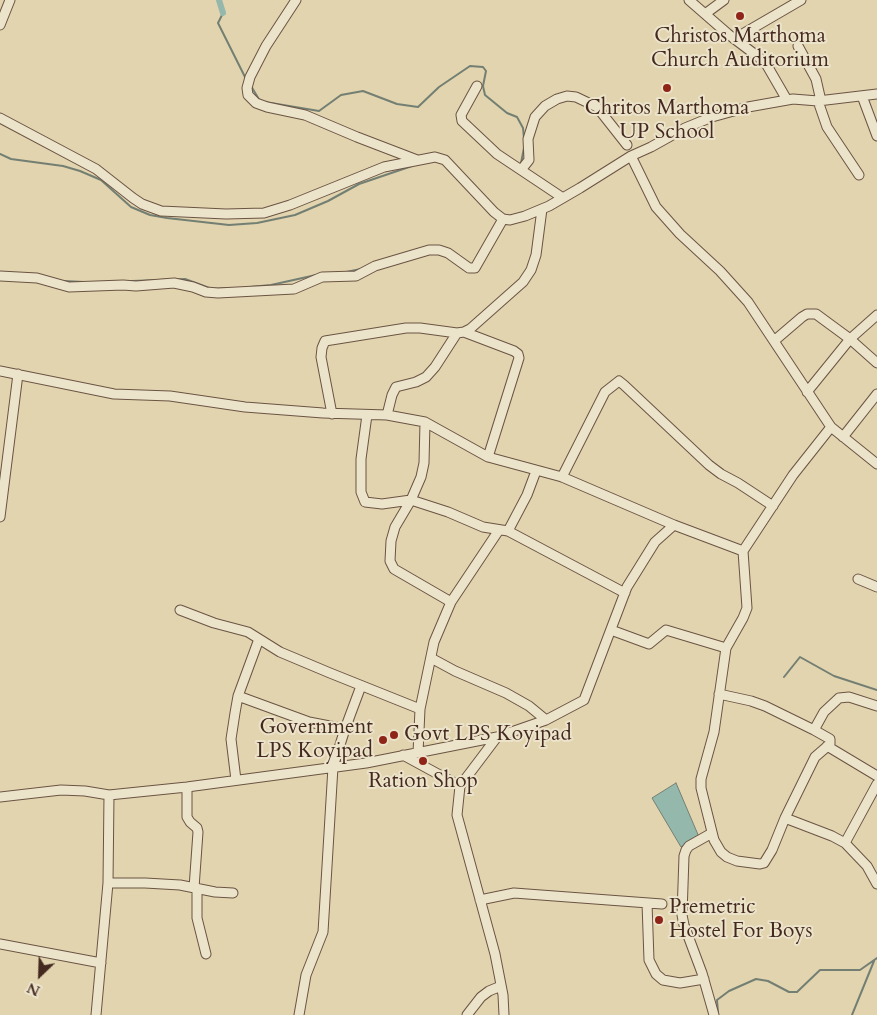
<!DOCTYPE html>
<style>
body{margin:0}
#map{position:relative;width:877px;height:1015px;overflow:hidden;background:#e1d4af;font-family:Cardo,serif}
canvas{display:block}
.north{position:absolute;left:15px;top:950px;width:50px;height:50px;-webkit-text-stroke:4px #ece3cb;paint-order:stroke;rotate:204deg;font-size:14px;font-weight:700;line-height:20px;text-align:center;color:#44291f}
.north::after{content:'';display:block;margin:auto;width:18px;height:22px;background:#44291f;clip-path:polygon(50% 0,100% 100%,50% 72%,0 100%)}
</style>
<div id="map">
<canvas width="877" height="1015"></canvas>
<div class="north">N</div>
</div>
<script>
const ctx = document.querySelector('canvas').getContext('2d');
ctx.lineJoin = 'round';
function paint(path, color) {
  ctx.fillStyle = color;
  ctx.fill(path, 'evenodd');
}
function shape(rows) {
  const path = new Path2D();
  for (const r of rows) {
    path.moveTo(r[0], r[1]);
    for (let i = 2; i < r.length; i += 2) path.lineTo(r[i], r[i + 1]);
  }
  return path;
}
function stroke(path, color, width, dash) {
  ctx.strokeStyle = color;
  ctx.lineWidth = width;
  ctx.lineCap = dash ? 'butt' : 'round';
  ctx.setLineDash(dash || []);
  ctx.stroke(path);
}
function label(font, color, halo, rows, align = 'center') {
  ctx.font = font + ' Cardo,serif';
  ctx.lineWidth = 4;
  ctx.setLineDash([]);
  ctx.textBaseline = 'middle';
  ctx.strokeStyle = halo;
  ctx.fillStyle = color;
  for (const [text, x, y, turn = 0] of rows) {
    ctx.save();
    ctx.translate(x, y);
    ctx.rotate((+turn || 0) * Math.PI / 180);
    ctx.textAlign = isNaN(turn) ? turn : align;
    if (halo) ctx.strokeText(text, 0, 0);
    ctx.fillText(text, 0, 0);
    ctx.restore();
  }
}
const water = shape([
 [676,783,699,837,681,847,652,798,676,783]
]);
const stream = shape([
 [223,13,218,23,246,79],
 [251,86,260,101],
 [265,102,319,111,341,95,363,91,397,104,418,107,439,87,470,66,483,67,486,71,483,86,485,95,507,113,517,117,523,128,524,138],
 [0,154,11,159,63,166,80,171,101,180,131,207,150,215,167,218,229,225,257,223,295,215,328,201,359,184,412,166],
 [521,163,524,148],
 [346,272,361,269],
 [64,281,84,282],
 [132,281,185,279,212,289,230,288],
 [250,287,271,285,316,275],
 [784,677,800,657,834,676,877,690],
 [718,1013,717,1000,729,991,756,979,768,981,789,992,797,992,820,970,860,970,877,958],
 [852,1015,874,961]
]);
const canal = shape([
 [219,0,223,13]
]);
const minor = shape([
 [296,0,266,46,250,77,247,88,248,95,256,103,267,107,305,115,357,137,417,160],
 [689,0,728,34,765,62,787,100],
 [705,14,724,0],
 [0,25,10,0],
 [734,39,801,0],
 [798,46,816,79,821,101],
 [477,86,461,115,462,121,497,154,563,198],
 [862,96,877,136],
 [818,101,827,127,859,175],
 [0,118,96,169,133,198,142,204,161,211,226,214,264,213,290,205,384,167,435,157,445,160,494,212,503,219,510,220,525,216,549,206,580,188,631,156],
 [521,170,529,160,528,139,535,117,545,106,557,99,567,96,576,97,597,107,627,145],
 [0,276,37,278,69,287,123,285,136,286,174,283,193,287,206,292,218,293,294,289,322,277,356,276,375,266,429,250,439,250,448,253,469,268,475,268,503,219],
 [464,332,514,351,518,354,519,358,488,457],
 [774,341,802,317,807,314,816,314,850,339,877,363],
 [0,371,114,394,170,396,245,407,323,413,387,415,425,422,488,457,562,477,674,525],
 [807,392,850,339,877,315],
 [332,414,321,357,322,348,325,341,406,328,420,328,457,333,464,332,470,329,523,282,531,270,536,255,542,209],
 [367,415,361,459,361,492,365,502,382,504,411,500,448,512,483,527,508,531,625,593],
 [387,415,392,395,396,387,416,382,426,377,435,367,457,333],
 [425,422,424,463,421,477,411,500,395,527,391,541,390,561,394,569,451,602],
 [831,427,748,302,720,271,680,234,656,207,631,156,651,147,685,128,712,117,748,107,793,99,818,101,877,94],
 [843,437,877,394],
 [562,477,605,392,619,381,624,385,709,465,721,474,738,483,773,506],
 [0,517,18,374],
 [508,531,527,495,536,471],
 [743,551,747,608,743,618,726,648,714,732,701,779,701,788,714,840,721,852,727,857,737,861,760,864,764,863,772,850,785,818,832,836,845,843,867,866,877,884],
 [858,579,877,587],
 [180,610,214,623,248,632,280,652,330,673,420,709],
 [611,630,649,644,666,630,726,648],
 [431,658,455,671,506,693,529,706,546,720],
 [719,694,751,701,765,706,814,730,830,739,830,744,815,757,785,818],
 [238,696,309,722,345,729],
 [814,730,824,712,839,698,849,697,877,706],
 [497,737,460,786,457,815,495,954,503,995,504,1015],
 [827,746,877,776],
 [418,753,420,709,434,642,451,602,499,530],
 [403,755,460,786],
 [236,780,231,739,235,713,238,696,259,639],
 [187,787,187,817,190,822,197,828,198,832,194,888],
 [0,797,61,790,85,791,109,795,187,787,366,763,497,737,546,720,584,700,627,587,655,542,674,525,743,551,793,475,831,427,877,464],
 [712,833,689,846,686,850,684,856,682,915,684,925,702,973,714,1015],
 [845,843,877,784],
 [108,883,145,883,180,885,215,892,233,893],
 [197,888,197,918,206,954],
 [480,900,514,893,662,904],
 [647,903,649,960,656,974,663,980,680,983,704,979],
 [0,944,101,963],
 [96,1015,108,883,109,795],
 [299,1015,306,975,323,932,333,767,345,729,361,686],
 [467,1015,481,997,489,991,501,986]
]);
const markers = [
 [740,16,5,"#8f2418"],
 [667,88,5,"#8f2418"],
 [394,735,5,"#8f2418"],
 [383,740,5,"#8f2418"],
 [423,761,5,"#8f2418"],
 [659,920,5,"#8f2418"]
];
const poiNames = [
 ["Christos Marthoma",740,37],
 ["Church Auditorium",740,61],
 ["Chritos Marthoma",667,109],
 ["UP School",667,133],
 ["Government",373,728,"right"],
 ["LPS Koyipad",373,752,"right"],
 ["Govt LPS Koyipad",404,735,"left"],
 ["Ration Shop",423,782],
 ["Premetric",669,908,"left"],
 ["Hostel For Boys",669,932,"left"]
];
paint(water, '#94b8ab');
stroke(water, '#747f73', 1);
stroke(stream, '#747f73', 2);
stroke(canal, '#94b8ab', 6);
stroke(minor, '#6b5443', 11);
stroke(minor, '#ece3cb', 9);
for (const [x, y, r, color] of markers) {
  const dot = new Path2D();
  dot.arc(x, y, r, 0, 2 * Math.PI);
  ctx.fillStyle = color;
  ctx.fill(dot);
  stroke(dot, '#ece3cb', 2);
}
label('21px', '#44291f', '#ece3cb', poiNames);
</script>
